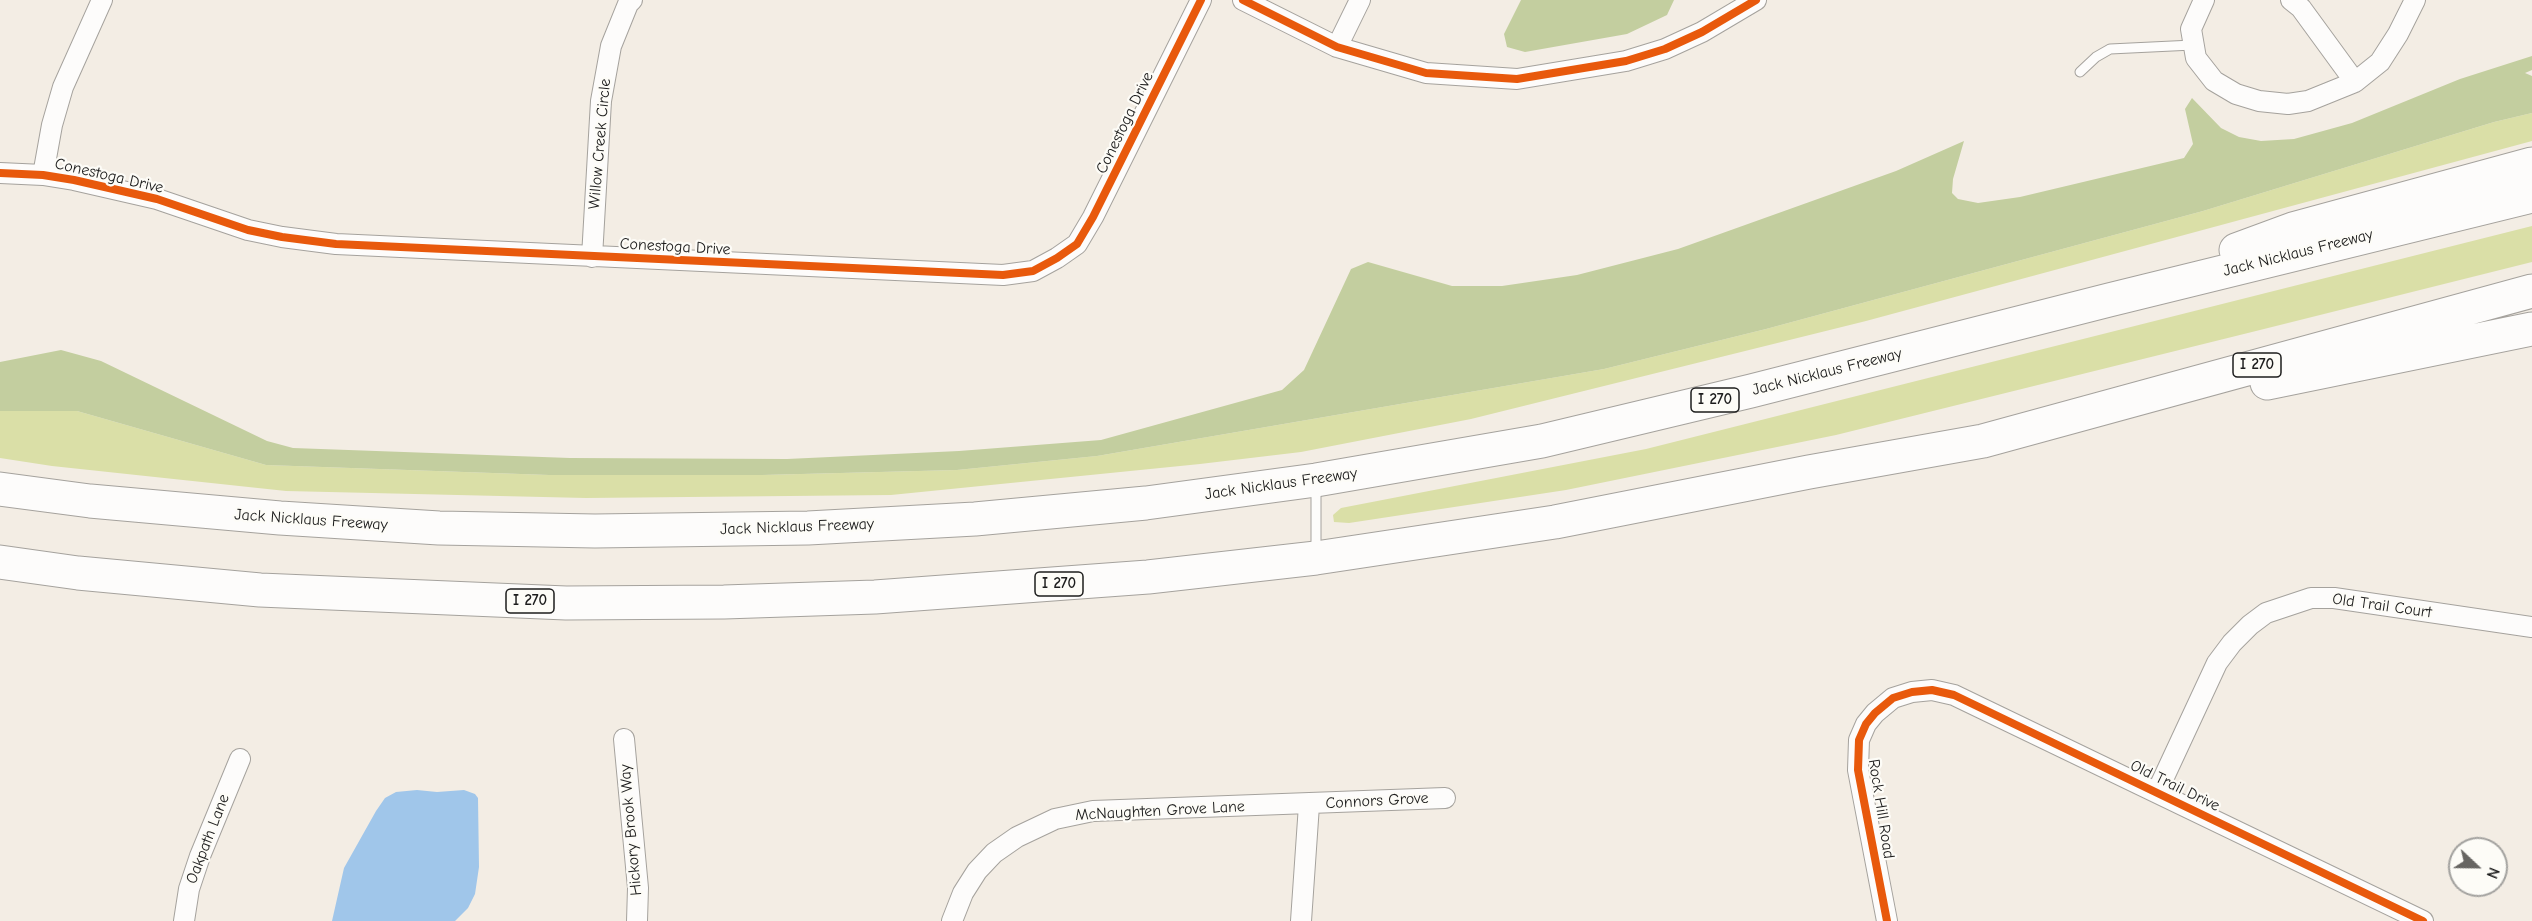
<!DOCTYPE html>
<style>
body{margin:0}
#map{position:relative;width:2532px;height:921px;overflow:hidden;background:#f3ede4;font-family:"Comic Neue",sans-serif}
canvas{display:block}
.north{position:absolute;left:2448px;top:837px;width:60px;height:60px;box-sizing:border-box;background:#fdfcf7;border:2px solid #a3a29f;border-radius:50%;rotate:112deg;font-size:16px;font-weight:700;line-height:24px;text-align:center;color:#1c1c1c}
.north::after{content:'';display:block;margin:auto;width:21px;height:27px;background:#676562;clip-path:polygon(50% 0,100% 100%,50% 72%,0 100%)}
</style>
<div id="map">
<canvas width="2532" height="921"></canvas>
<div class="north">N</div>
</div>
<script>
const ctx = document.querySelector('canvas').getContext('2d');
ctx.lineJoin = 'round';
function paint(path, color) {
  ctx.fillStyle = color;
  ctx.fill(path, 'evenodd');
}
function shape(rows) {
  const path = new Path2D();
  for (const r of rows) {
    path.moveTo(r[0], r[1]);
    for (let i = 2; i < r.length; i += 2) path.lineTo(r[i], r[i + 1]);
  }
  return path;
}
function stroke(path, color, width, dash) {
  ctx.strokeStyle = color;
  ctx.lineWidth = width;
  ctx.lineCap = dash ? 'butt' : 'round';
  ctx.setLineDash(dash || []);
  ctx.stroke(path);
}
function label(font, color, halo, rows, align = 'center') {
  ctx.font = font + ' "Comic Neue",sans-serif';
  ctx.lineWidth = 4.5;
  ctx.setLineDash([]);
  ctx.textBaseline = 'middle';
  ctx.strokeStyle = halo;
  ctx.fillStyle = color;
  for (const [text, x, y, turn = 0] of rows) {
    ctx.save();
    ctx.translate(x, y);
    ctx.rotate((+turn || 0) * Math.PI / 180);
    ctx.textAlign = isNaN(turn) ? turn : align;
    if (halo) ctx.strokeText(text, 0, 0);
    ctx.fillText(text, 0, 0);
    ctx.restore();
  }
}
const green = shape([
 [2532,113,2532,141,1866,321,1471,419,1301,452,1200,464,891,495,586,498,286,491,52,466,0,458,0,411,44,409,77,411,266,465,549,475,762,475,957,470,1097,456,1604,369,1766,329,2203,211,2494,122],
 [2532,226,2532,262,2256,331,1836,435,1566,490,1349,523,1334,522,1333,515,1341,508,1646,449]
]);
const forest = shape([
 [1521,0,1674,0,1667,15,1627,34,1525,52,1507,47,1504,34],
 [2532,56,2532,70,2525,73,2532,76,2532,113,2494,122,2203,211,1766,329,1604,369,1097,456,957,470,762,475,549,475,266,465,77,411,0,411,0,362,61,350,101,361,267,441,293,448,570,458,787,459,959,451,1101,440,1282,390,1304,370,1351,269,1368,262,1452,286,1502,286,1577,275,1678,249,1896,171,1964,141,1953,179,1952,193,1958,199,1978,203,2020,197,2184,158,2193,144,2185,109,2192,98,2221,128,2239,137,2261,141,2294,139,2352,123,2460,79]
]);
const water = shape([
 [417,790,437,792,464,790,475,794,478,798,479,867,475,894,468,908,455,921,332,921,344,868,376,811,385,798,396,792]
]);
const service = shape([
 [2080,72,2096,57,2110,49,2193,45],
 [1316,486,1316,553]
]);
const minor = shape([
 [1243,0,1337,47,1426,73,1517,79,1626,61,1665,49,1702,32,1756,0],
 [2204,0,2191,29,2196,58,2214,81,2236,94,2259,101,2288,104,2308,101,2355,82,2301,8,2291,0],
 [1337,47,1360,0],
 [2355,82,2380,62,2398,34,2415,0],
 [0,173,43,175,74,180,157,199,248,230,282,237,336,244,1003,275,1033,271,1057,258,1077,244,1093,217,1201,0],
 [43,175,52,125,63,87,102,0],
 [592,257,601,101,611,46,628,4,632,0],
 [624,739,638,888,637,921],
 [2157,792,2217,663,2232,643,2250,625,2266,613,2311,598,2334,598,2532,627],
 [184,921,189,889,200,856,240,759],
 [952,921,963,893,977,871,994,853,1017,837,1055,819,1093,811,1445,798],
 [1301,921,1309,805],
 [1887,921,1858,770,1859,740,1866,724,1875,713,1893,698,1912,692,1932,690,1954,695,2423,921]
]);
const motorway = shape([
 [2236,250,2293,229,2532,164],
 [2267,383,2532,329],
 [0,489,90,501,280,518,439,528,595,531,808,528,975,519,1146,503,1316,480,1542,441,1751,391,2109,300,2532,196],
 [0,562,78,573,260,590,566,603,724,602,875,597,1148,577,1316,558,1555,522,1809,472,1983,441,2532,291]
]);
const cycleway = shape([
 [1243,0,1337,47,1426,73,1517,79,1626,61,1665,49,1702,32,1756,0],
 [0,173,43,175,74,180,157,199,248,230,282,237,336,244,1003,275,1033,271,1057,258,1077,244,1093,217,1201,0],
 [1887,921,1858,770,1859,740,1866,724,1875,713,1893,698,1912,692,1932,690,1954,695,2423,921]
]);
const shields = [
 [2257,365,48],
 [1715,400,48],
 [1059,584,48],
 [530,601,48]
];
const shieldNames = [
 ["I 270",2257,365],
 ["I 270",1715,400],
 ["I 270",1059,584],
 ["I 270",530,601]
];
const streetNames = [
 ["Conestoga Drive",1125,123,-64],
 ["Willow Creek Circle",600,144,-85],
 ["Conestoga Drive",109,176,13],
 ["Conestoga Drive",675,247,3],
 ["Jack Nicklaus Freeway",2298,253,-14],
 ["Jack Nicklaus Freeway",1827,372,-14],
 ["Jack Nicklaus Freeway",1281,484,-8],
 ["Jack Nicklaus Freeway",311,520,4],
 ["Jack Nicklaus Freeway",797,527,-2],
 ["Old Trail Court",2382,606,8],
 ["Old Trail Drive",2175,786,26],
 ["Connors Grove",1377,801,-3],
 ["Rock Hill Road",1881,809,81],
 ["McNaughten Grove Lane",1160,811,-3],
 ["Hickory Brook Way",631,830,-95],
 ["Oakpath Lane",208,839,-69]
];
paint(green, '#dadfa7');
paint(forest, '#c3ce9f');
paint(water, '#a0c6ea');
stroke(service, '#a5a29d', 11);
stroke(minor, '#a5a29d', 22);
stroke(motorway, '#a5a29d', 35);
stroke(service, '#fdfcfb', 9);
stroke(minor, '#fdfcfb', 20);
stroke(motorway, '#fdfcfb', 33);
stroke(cycleway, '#e8590c', 8);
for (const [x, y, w] of shields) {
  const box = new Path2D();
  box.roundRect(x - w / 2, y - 12, w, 24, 4.5);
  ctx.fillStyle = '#fdfcf7';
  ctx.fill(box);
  stroke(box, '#1c1c1c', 1.5);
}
label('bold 15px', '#1c1c1c', null, shieldNames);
label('16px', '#1c1c1c', '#fdfcf7', streetNames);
</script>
